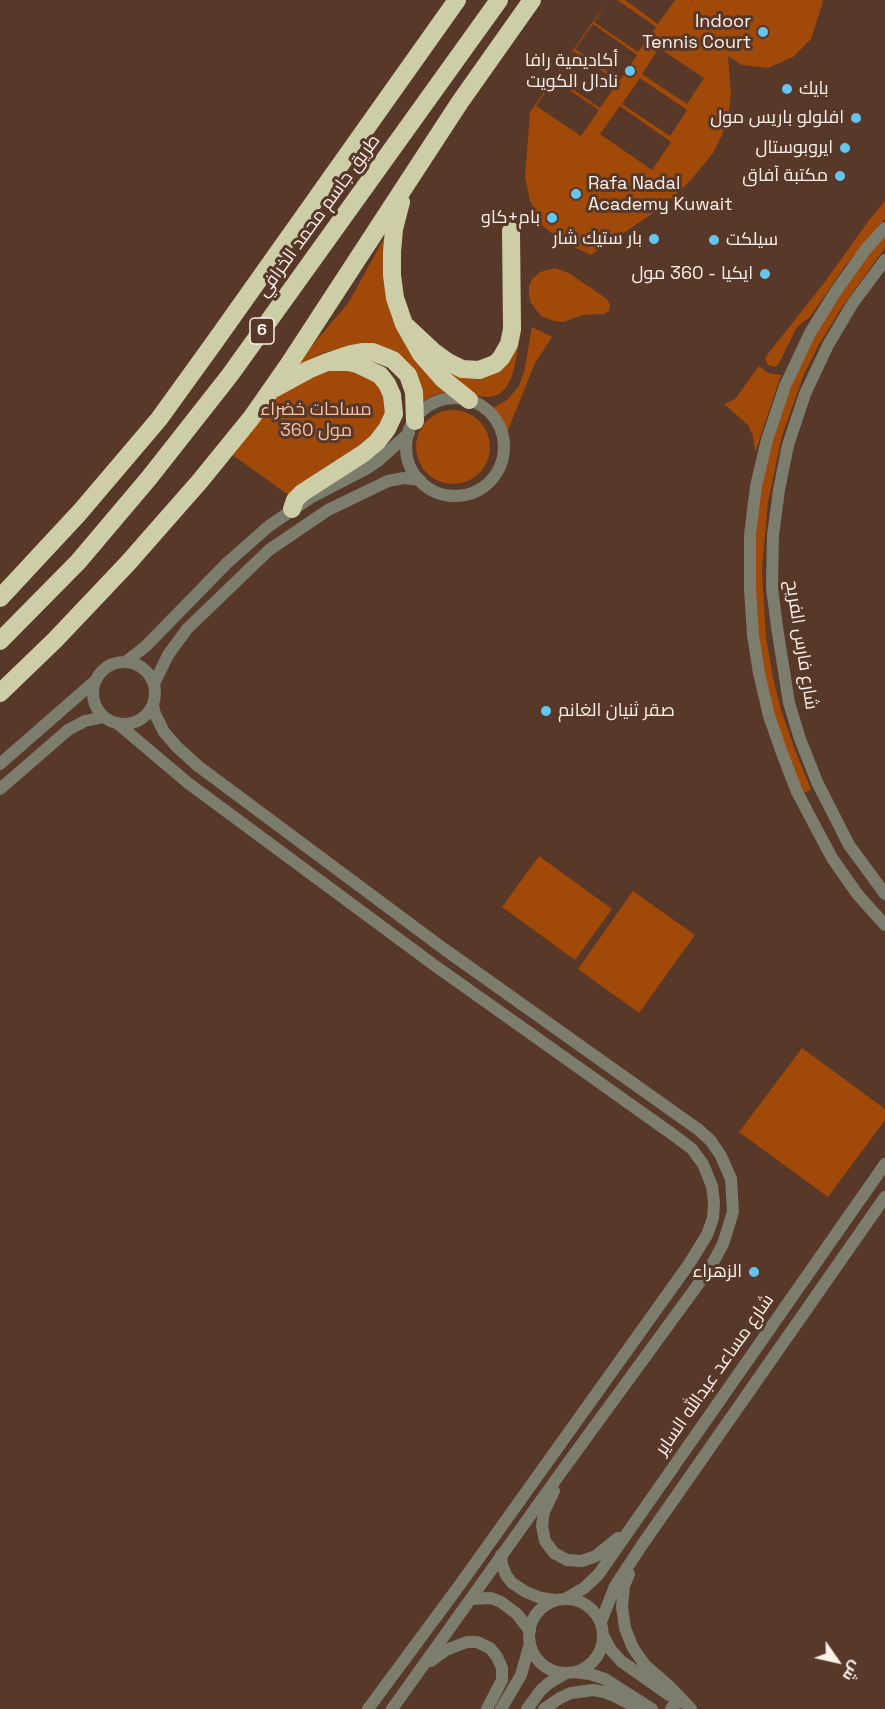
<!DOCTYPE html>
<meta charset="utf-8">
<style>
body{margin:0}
#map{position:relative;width:885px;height:1709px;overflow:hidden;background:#583828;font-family:"Space Grotesk",Cairo,sans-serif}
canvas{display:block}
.north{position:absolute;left:807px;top:1631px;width:60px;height:60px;-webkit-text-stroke:4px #583828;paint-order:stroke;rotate:124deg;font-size:16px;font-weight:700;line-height:24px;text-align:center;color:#fdf1eb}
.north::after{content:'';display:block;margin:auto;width:21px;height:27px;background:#fdf1eb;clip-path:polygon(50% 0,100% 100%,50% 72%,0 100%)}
</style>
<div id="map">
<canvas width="885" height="1709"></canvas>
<div class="north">ش</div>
</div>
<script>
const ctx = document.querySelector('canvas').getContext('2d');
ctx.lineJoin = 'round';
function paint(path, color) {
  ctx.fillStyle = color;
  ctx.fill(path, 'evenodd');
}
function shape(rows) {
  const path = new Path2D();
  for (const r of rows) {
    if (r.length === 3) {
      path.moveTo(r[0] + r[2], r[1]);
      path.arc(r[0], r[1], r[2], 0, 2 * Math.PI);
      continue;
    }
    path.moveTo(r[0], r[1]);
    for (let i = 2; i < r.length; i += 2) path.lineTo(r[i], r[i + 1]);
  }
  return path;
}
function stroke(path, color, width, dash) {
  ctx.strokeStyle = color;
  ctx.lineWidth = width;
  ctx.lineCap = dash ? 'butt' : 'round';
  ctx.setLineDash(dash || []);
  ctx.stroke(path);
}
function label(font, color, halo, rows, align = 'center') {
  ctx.font = font + ' "Space Grotesk",Cairo,sans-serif';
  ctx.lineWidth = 6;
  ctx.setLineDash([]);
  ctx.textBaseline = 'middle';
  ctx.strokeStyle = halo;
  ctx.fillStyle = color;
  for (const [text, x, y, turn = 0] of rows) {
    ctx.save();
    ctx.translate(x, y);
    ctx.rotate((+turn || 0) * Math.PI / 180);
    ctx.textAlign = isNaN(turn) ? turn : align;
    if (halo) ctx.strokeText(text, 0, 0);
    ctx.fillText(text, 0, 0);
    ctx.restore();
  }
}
const green = shape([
 [608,0,594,22,638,52,656,27,617,0,625,0,658,24,675,0,691,0,692,3,692,0,822,0,823,2,811,39,793,57,768,68,742,65,728,56,731,93,729,111,722,135,713,153,691,180,662,207,591,255,561,241,542,225,530,201,525,177,530,112],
 [593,24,637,55,620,80,575,49],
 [659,48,704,78,687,104,642,74],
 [573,51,618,82,600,108,555,77],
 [640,78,687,110,670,136,622,104],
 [554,80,599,110,581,136,536,106],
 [620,106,671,142,652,170,600,134],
 [885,201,885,219,845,266,810,317,797,327,778,365,775,367,768,365,765,359,767,355,824,283,869,220],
 [388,231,385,264,446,392,434,395,421,402,417,384,352,346,325,352,293,368,349,302],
 [885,233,885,248,842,307,818,346,804,374,782,436,768,502,762,569,766,637,773,678,781,710,795,750,811,789,802,795,785,754,758,655,752,537,771,436,816,327],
 [555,268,569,273,607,299,610,305,609,311,604,314,583,315,563,322,554,321,541,316,531,303,529,295,529,286,533,278,540,272],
 [520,287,521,332,514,369,511,379,505,389,498,395,489,397,473,396,422,349,495,368],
 [532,327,552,337,535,363,508,430,506,430,501,418,492,408,507,400,519,386,524,372],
 [759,366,768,373,781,375,756,450,755,450,753,436,748,425,724,404,735,399],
 [343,367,373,376,388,406,380,432,290,496,231,454,283,387,294,378],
 [453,447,37],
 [539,856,612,909,575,960,502,907],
 [633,891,695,935,639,1013,578,969],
 [802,1048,885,1109,885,1120,828,1197,739,1132]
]);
const minor = shape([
 [885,228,866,249,836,291,810,333,785,386,767,440,756,486,750,535,750,589,753,635,759,673,769,716,782,753,797,792,832,858,858,895,885,925],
 [885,260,853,303,828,345,805,394,788,445,779,490,773,535,772,588,777,627,789,703,800,739,817,782,849,845,885,894],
 [455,447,49],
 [127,661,146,646,227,563,269,526,310,498,366,469,378,461,409,433],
 [124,693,31],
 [154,684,168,655,187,629,269,550,328,510,388,481,404,478,420,480],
 [153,705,155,714,164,732,177,747,198,766,444,949,699,1130,711,1141,721,1156,731,1179,733,1212,723,1244,710,1268,562,1471,392,1709],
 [117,723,188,783,434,965,675,1136,692,1149,703,1164,712,1186,714,1202,713,1218,707,1235,689,1264,459,1586,368,1709],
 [0,764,95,681],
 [0,789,68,730,85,721,104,717],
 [554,1491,544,1512,542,1526,545,1541,554,1553,567,1560,582,1561,596,1556,618,1538],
 [501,1555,502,1565,506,1575,512,1583,526,1592,541,1598,555,1600],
 [629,1574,624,1586,622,1607,625,1628,633,1648,645,1665,669,1686,691,1709],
 [567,1598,584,1588,598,1575,885,1164],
 [471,1599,491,1598,501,1602,517,1614,530,1631],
 [566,1636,37],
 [601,1622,615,1586,642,1545,885,1197],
 [604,1637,611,1650,621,1661,669,1695],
 [431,1661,446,1650,467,1642,477,1642,490,1648,497,1657,502,1668,502,1680,487,1709],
 [575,1672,590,1674,605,1679,652,1709],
 [501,1709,521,1675,530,1643],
 [527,1709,541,1690,549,1683,566,1673],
 [544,1709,560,1698,571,1693,593,1690,604,1692,614,1696,640,1709],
 [671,1709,674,1704,680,1702]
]);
const highway = shape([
 [401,202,394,229,392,252,392,275,395,298,404,324,421,354,443,379,469,400],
 [404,324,434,352,448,362,462,369,479,370,495,364,501,358,509,344,512,329,511,231],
 [275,388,308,370,327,362,351,354,362,352,373,352,393,360,408,375,414,392,415,421],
 [292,509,295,500,302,493,364,453,377,442,387,429,394,414,392,395,387,384,380,375,357,364,347,362,327,362],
 [0,598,80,512,159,419,216,340,457,0],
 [0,641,78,562,149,478,230,375,499,0],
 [0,693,55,640,128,563,200,481,252,417,289,364,460,102,532,0]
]);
const markers = [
 [763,32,6,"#64c5ee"],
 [630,71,6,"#64c5ee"],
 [787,89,6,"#64c5ee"],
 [856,118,6,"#64c5ee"],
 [845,148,6,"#64c5ee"],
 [840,176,6,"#64c5ee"],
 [576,194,6,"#64c5ee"],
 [552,218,6,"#64c5ee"],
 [654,239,6,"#64c5ee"],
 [714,240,6,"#64c5ee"],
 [765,274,6,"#64c5ee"],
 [546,711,6,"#64c5ee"],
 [754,1272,6,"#64c5ee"]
];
const shields = [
 [262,331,24]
];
const shieldNames = [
 ["6",262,331]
];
const poiNames = [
 ["Indoor",751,22],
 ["Tennis Court",751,43],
 ["أكاديمية رافا",618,61],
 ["نادال الكويت",618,82],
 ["بايك",799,89,"left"],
 ["افلولو باريس مول",844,118],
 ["ايروبوستال",833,148],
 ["مكتبة آفاق",828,176],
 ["Rafa Nadal",588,184,"left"],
 ["Academy Kuwait",588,205,"left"],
 ["بام+كاو",540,218],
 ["بار ستيك شار",642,239],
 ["سيلكت",726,240,"left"],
 ["ايكيا - 360 مول",753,274],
 ["صقر ثنيان الغانم",558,711,"left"],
 ["الزهراء",742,1272]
];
const streetNames = [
 ["طريق جاسم محمد الخرافي",319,216,-54],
 ["شارع فارس الفريح",801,645,81],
 ["شارع مساعد عبدالله الساير",715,1375,-55]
];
const parkNames = [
 ["مساحات خضراء",316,410],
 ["360 مول",316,431]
];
paint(green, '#a04909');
stroke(minor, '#7c7d6d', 12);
stroke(highway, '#cdcea7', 18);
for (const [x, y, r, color] of markers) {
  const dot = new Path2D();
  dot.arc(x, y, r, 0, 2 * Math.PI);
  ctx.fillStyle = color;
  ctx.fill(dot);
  stroke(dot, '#583828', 2);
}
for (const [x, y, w] of shields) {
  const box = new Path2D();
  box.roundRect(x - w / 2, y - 13, w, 26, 4.5);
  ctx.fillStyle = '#583828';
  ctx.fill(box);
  stroke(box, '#fdf1eb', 1.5);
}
label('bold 16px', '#fdf1eb', null, shieldNames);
label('18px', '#fdf1eb', '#583828', poiNames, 'right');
label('18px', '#fdf1eb', '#583828', streetNames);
label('18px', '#f7c1a5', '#583828', parkNames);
</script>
